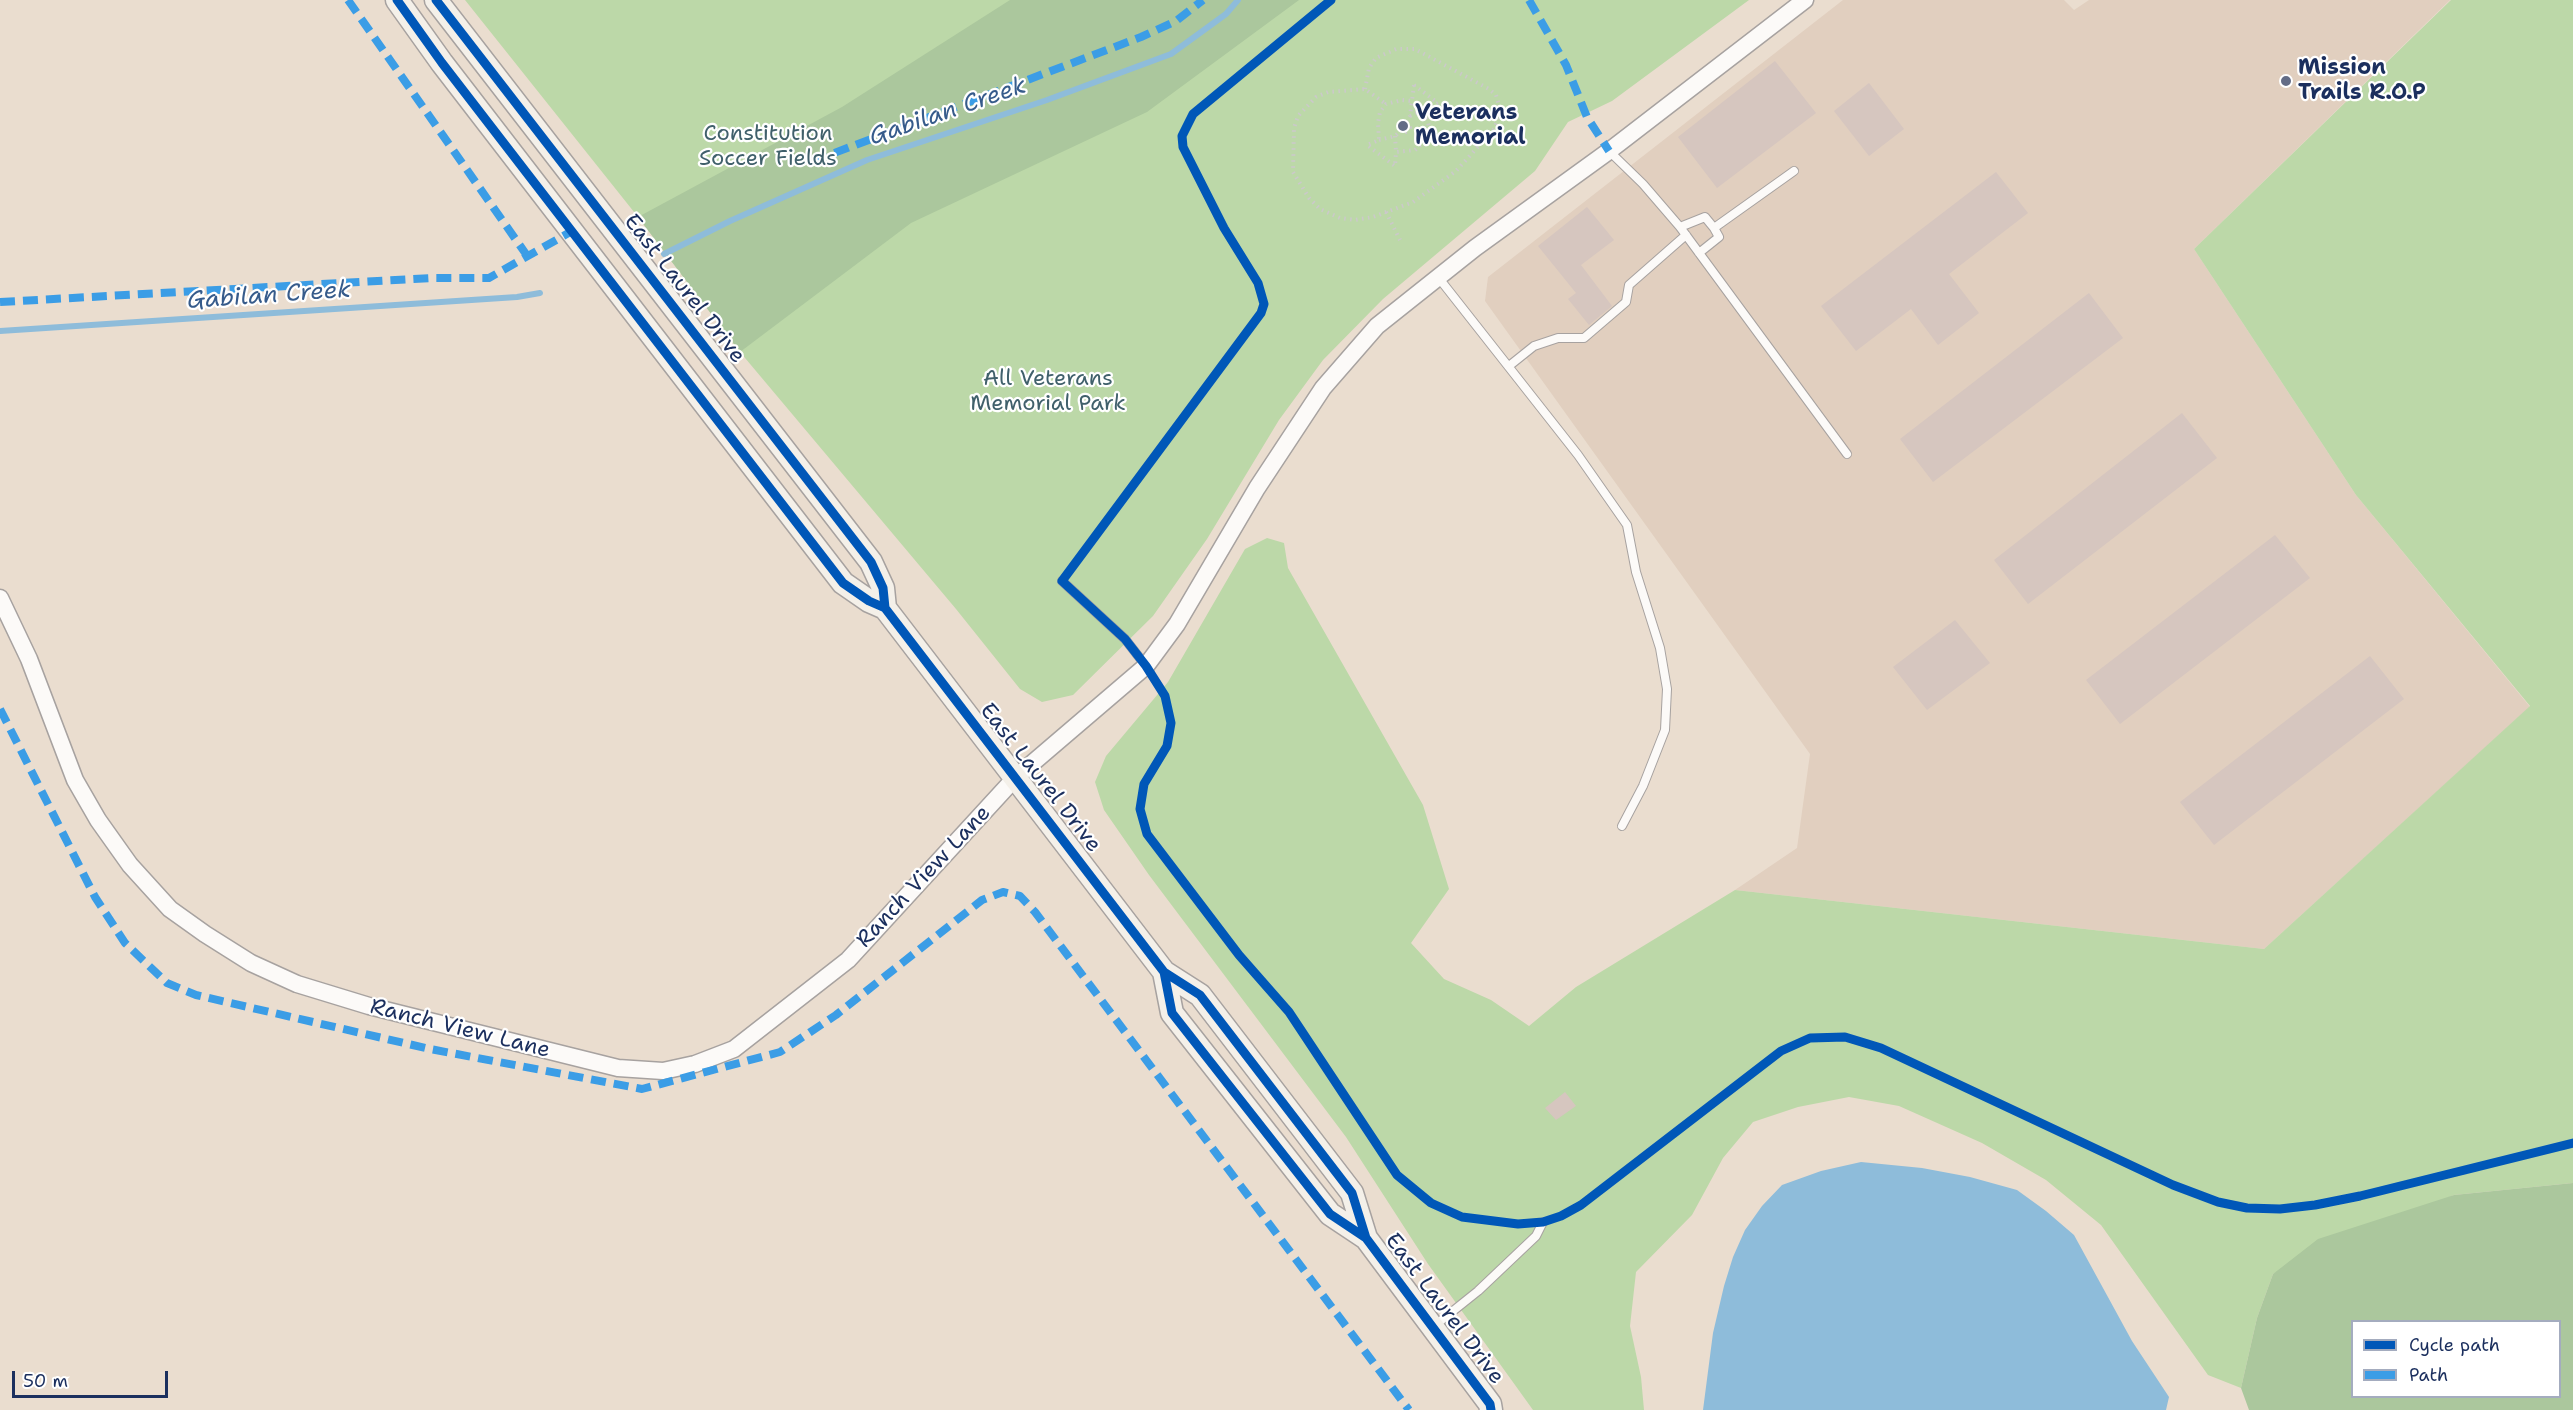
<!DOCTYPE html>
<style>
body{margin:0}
#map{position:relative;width:2573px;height:1410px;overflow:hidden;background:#eaddcf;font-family:"Shantell Sans",sans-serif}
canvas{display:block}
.legend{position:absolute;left:2351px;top:1320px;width:210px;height:78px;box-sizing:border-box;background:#fff;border:2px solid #a4acbf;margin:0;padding:8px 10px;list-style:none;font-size:18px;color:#1b2f5e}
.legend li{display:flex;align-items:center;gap:12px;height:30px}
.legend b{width:30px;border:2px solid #a4acbf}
.scale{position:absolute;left:12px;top:1371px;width:156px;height:27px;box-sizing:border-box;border:3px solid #1b2f5e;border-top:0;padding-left:8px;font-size:18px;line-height:21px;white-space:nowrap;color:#1b2f5e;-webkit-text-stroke:4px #fff;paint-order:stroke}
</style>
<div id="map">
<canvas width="2573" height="1410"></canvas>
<ul class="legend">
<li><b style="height:8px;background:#0057b8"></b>Cycle path</li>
<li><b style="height:8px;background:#3b9de6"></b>Path</li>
</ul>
<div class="scale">50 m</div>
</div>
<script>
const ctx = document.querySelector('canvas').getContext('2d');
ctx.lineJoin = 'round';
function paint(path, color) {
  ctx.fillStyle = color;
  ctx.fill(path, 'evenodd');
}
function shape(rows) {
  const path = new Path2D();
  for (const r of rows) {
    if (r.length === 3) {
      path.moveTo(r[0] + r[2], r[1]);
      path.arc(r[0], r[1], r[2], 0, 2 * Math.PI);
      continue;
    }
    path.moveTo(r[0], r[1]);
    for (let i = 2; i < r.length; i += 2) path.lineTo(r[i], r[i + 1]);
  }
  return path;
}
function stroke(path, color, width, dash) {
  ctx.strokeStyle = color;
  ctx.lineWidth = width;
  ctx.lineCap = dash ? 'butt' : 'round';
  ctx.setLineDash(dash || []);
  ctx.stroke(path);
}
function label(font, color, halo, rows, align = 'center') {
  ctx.font = font + ' "Shantell Sans",sans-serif';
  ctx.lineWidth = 4.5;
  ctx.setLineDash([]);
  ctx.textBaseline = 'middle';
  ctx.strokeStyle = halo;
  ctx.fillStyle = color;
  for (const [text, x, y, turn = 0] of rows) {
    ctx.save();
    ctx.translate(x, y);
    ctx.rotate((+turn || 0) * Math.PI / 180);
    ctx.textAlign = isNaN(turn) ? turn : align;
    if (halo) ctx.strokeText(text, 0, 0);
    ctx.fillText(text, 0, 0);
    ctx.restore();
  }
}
const built = shape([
 [1843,0,2064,0,2074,10,2089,0,2450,0,2194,249,2356,495,2530,707,2264,949,1735,890,1797,848,1810,754,1485,301,1488,277]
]);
const green = shape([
 [465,0,1749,0,1612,101,1568,122,1535,171,1383,299,1323,360,1279,420,1207,539,1153,616,1073,695,1042,702,1020,689,956,609,740,352,638,217],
 [2451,0,2573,0,2573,1183,2454,1195,2273,1274,2257,1318,2241,1388,2208,1375,2101,1225,2046,1180,1982,1143,1899,1106,1849,1097,1798,1107,1753,1122,1723,1158,1692,1215,1636,1272,1630,1326,1641,1377,1644,1410,1533,1410,1428,1264,1346,1137,1149,875,1104,810,1095,782,1106,756,1168,682,1245,549,1267,538,1284,543,1288,568,1423,805,1449,889,1411,943,1444,979,1491,1000,1529,1026,1576,987,1735,890,2264,949,2530,706,2356,495,2194,249]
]);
const forest = shape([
 [1010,0,1299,0,1147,112,911,223,740,352,638,217,842,107],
 [2573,1183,2573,1410,2249,1410,2241,1388,2257,1318,2273,1274,2318,1239,2454,1195],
 [2352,1322,2560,1322,2560,1396,2352,1396]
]);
const water = shape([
 [1861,1162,1922,1168,1970,1177,2017,1190,2046,1211,2074,1235,2132,1341,2169,1397,2166,1410,1703,1410,1713,1333,1724,1286,1733,1257,1745,1230,1762,1206,1782,1185,1821,1171]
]);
const stream = shape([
 [664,254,730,221,867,160,1047,100,1171,54,1226,14,1238,0],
 [0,331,517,297,540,293]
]);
const building = shape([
 [1775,61,1816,113,1717,188,1678,137],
 [1869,83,1904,129,1869,156,1834,111],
 [1996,172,2028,213,1949,274,1979,313,1938,345,1911,309,1856,351,1821,306],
 [1587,207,1614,240,1581,265,1612,306,1589,325,1568,299,1576,293,1538,246],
 [2089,293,2123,338,1933,482,1900,439],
 [2182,413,2217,458,2028,604,1994,560],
 [2275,535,2310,578,2120,724,2086,680],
 [1955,620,1990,663,1927,710,1893,667],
 [2370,656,2404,699,2214,845,2180,802],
 [1565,1092,1576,1106,1556,1120,1545,1108]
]);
const path = shape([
 [1414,85,1438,103,1424,110,1429,126,1426,140,1415,150,1396,152,1395,166,1367,145,1379,140,1378,123,1380,112,1386,104,1402,100,1412,101,1414,85],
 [1365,89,1369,68,1376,58,1396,49,1415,49,1489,89,1496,95,1501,112,1494,129,1456,171,1413,202,1373,217,1355,220,1340,218,1320,209,1309,198,1293,172,1294,128,1298,116,1316,97,1328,92,1365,89,1386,104],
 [1410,116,1424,110],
 [1405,127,5],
 [1406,122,1410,116,1412,101],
 [1395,136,1396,152],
 [1379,140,1395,136,1401,131],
 [1386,212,1400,240]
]);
const lane = shape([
 [1609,151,1643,184,1680,227,1847,454],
 [1680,227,1705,217,1714,228,1719,237,1699,253],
 [1714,228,1794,171],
 [1438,277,1578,455,1627,525,1636,572,1660,648,1667,689,1665,730,1643,786,1622,826],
 [1509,366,1534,346,1558,338,1584,338,1626,302,1629,285,1686,235],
 [1062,581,1125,639,1146,666],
 [1433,1327,1478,1291,1536,1236,1543,1222]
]);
const street = shape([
 [0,598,29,659,75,780,98,820,130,865,170,909,205,934,251,963,297,984,369,1006,618,1068,663,1071,695,1064,734,1049,848,960,1015,778,1146,666,1177,624,1257,488,1323,388,1377,326,1475,248,1609,151,1805,0]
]);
const secondary = shape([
 [397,0,442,63,843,583,869,601,885,608,1164,972,1200,995,1352,1193,1366,1238,1490,1404,1491,1410],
 [436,0,871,562,883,588,885,608],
 [1164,972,1172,1013,1330,1214,1366,1238]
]);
const quiet = shape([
 [348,0,528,257],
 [1529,0,1566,65,1587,117,1609,151],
 [813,161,1141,37,1176,21,1203,0],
 [0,302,431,278,489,278,572,231],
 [0,709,95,897,125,943,167,983,196,995,430,1049,642,1089,780,1052,836,1015,982,900,1003,892,1020,896,1035,912,1409,1410]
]);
const cycleway = shape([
 [397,0,442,63,843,583,869,601,885,608,1164,972,1200,995,1352,1193,1366,1238,1490,1404,1491,1410],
 [436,0,871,562,883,588,885,608],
 [1331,0,1193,114,1182,136,1183,147,1224,228,1258,283,1264,304,1261,313,1062,581,1125,639,1146,666,1165,696,1171,723,1167,746,1144,784,1140,809,1147,834,1239,955,1289,1012,1397,1175,1431,1203,1462,1217,1518,1224,1543,1222,1561,1216,1581,1205,1781,1051,1810,1038,1845,1037,1881,1048,2173,1185,2218,1202,2247,1208,2280,1209,2315,1205,2360,1196,2573,1143],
 [1164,972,1172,1013,1330,1214,1366,1238]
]);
const markers = [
 [2286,81,6,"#636c86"],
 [1403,126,6,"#636c86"]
];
const poiNames = [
 ["Mission",2298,68],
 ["Trails R.O.P",2298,93],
 ["Veterans",1415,113],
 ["Memorial",1415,138]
];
const parkNames = [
 ["Constitution",768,134],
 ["Soccer Fields",768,159],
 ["All Veterans",1048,379],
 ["Memorial Park",1048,404]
];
const streetNames = [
 ["East Laurel Drive",684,289,52],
 ["East Laurel Drive",1040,778,52],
 ["Ranch View Lane",924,877,-47],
 ["Ranch View Lane",460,1029,14],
 ["East Laurel Drive",1444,1309,53]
];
const waterNames = [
 ["Gabilan Creek",948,112,-19],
 ["Gabilan Creek",269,296,-4]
];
paint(built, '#e1cfbf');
paint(green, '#bcd8a8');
paint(forest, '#abc79d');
paint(water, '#8ebcda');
stroke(stream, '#8ebcda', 6);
paint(building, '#d6c6bf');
stroke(lane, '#a7a2a0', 10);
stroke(street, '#a7a2a0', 19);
stroke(secondary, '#a7a2a0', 25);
stroke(path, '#cbc9ca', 4, [1.5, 4.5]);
stroke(lane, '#fcfaf8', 8);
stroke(street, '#fcfaf8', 16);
stroke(secondary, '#f4f0e9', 22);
stroke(quiet, '#3b9de6', 8, [15, 8]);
stroke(cycleway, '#0057b8', 9);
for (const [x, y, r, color] of markers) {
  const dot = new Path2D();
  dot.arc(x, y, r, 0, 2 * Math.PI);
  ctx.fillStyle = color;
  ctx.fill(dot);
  stroke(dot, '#fff', 2);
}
label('bold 22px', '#1b2f5e', '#fff', poiNames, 'left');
label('22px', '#40606b', '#fff', parkNames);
label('22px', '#1b2f5e', '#fff', streetNames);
label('italic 24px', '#365b8b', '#fff', waterNames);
</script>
